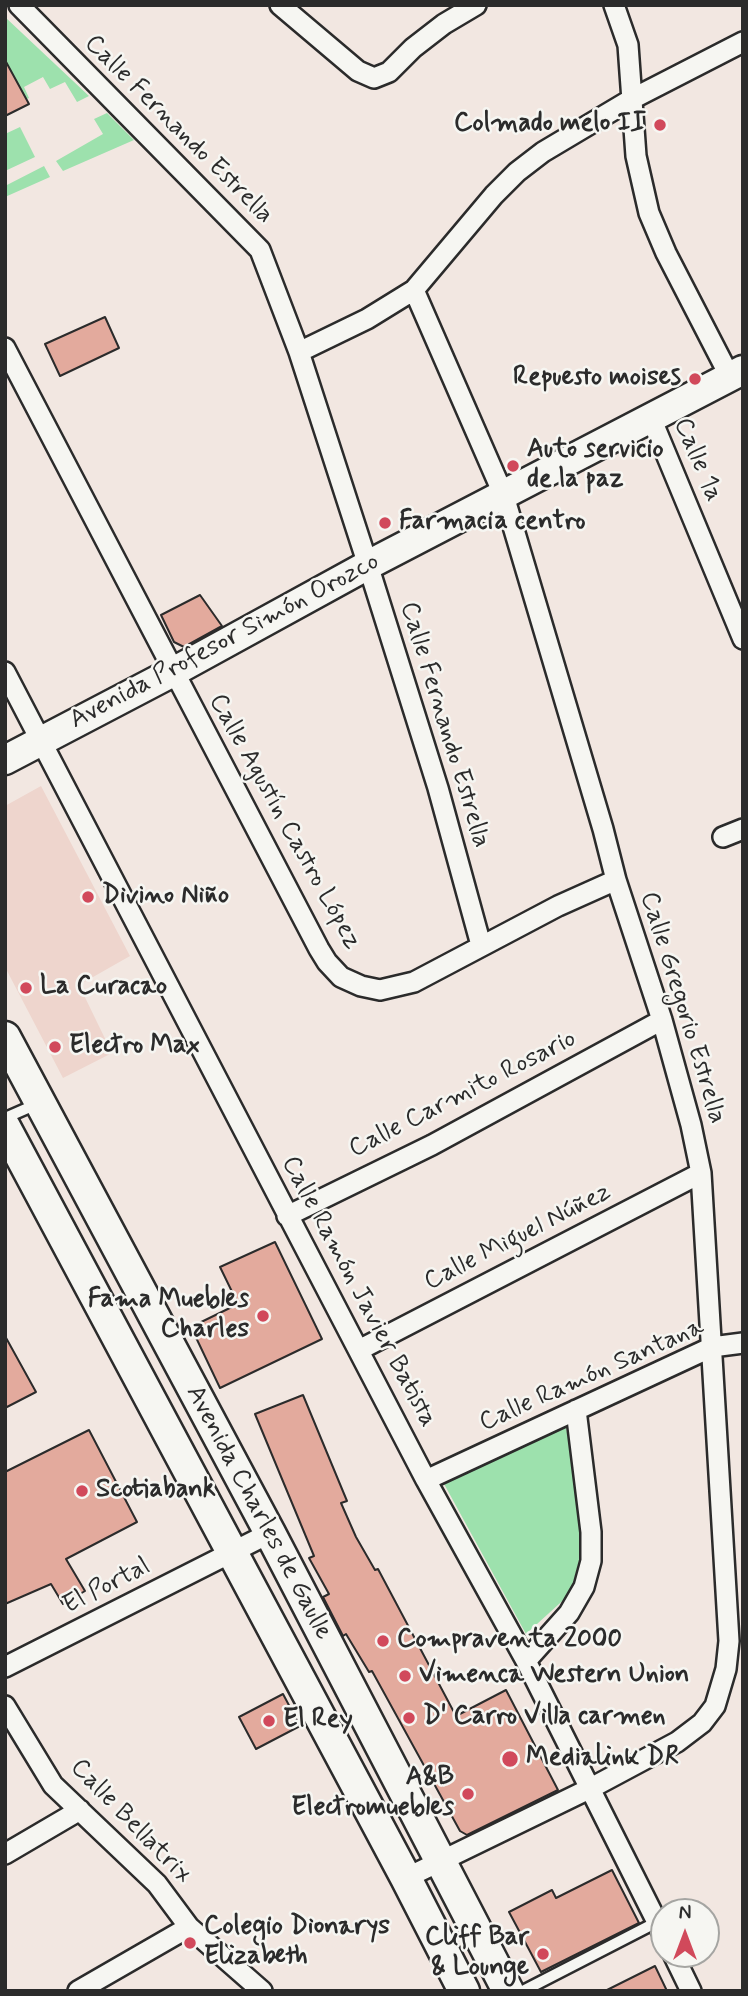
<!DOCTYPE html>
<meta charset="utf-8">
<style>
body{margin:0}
#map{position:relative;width:748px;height:1996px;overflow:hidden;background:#f2e7e1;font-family:Mynerve,sans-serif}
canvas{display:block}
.frame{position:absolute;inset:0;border:7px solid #2b2b2b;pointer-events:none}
.north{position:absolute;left:650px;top:1898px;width:70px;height:70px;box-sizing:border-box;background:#f6f6f2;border:2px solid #a5a5a2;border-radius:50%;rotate:0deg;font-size:19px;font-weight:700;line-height:28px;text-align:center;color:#2b2b2b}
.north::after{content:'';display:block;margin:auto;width:24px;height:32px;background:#d1495b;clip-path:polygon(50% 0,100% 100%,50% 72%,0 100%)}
</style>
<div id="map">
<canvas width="748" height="1996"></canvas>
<div class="frame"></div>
<div class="north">N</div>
</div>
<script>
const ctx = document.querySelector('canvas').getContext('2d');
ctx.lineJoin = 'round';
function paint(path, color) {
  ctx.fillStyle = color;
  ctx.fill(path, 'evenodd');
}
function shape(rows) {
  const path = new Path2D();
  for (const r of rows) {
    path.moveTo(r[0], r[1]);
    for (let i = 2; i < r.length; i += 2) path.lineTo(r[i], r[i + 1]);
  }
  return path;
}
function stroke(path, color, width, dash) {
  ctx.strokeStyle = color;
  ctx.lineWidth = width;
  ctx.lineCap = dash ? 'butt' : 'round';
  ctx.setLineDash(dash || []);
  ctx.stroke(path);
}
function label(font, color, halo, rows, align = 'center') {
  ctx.font = font + ' Mynerve,sans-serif';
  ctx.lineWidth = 5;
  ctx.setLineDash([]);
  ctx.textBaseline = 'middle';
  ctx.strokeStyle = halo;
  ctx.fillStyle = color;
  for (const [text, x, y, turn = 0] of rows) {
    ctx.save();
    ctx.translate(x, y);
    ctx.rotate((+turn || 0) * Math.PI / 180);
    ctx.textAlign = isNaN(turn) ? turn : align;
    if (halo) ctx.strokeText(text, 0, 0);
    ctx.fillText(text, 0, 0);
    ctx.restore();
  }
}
const built = shape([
 [41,786,130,956,79,985,112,1053,63,1078,5,967,5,806]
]);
const green = shape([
 [5,17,89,96,77,102,65,82,50,89,43,77,24,87,29,98,5,110],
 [107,113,134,140,63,171,56,161,103,134,94,119],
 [20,127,35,157,5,171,5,134],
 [44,166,50,177,5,197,5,186],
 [562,1410,588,1528,570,1594,526,1634,437,1471]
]);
const building = shape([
 [5,60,29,104,5,116,5,60],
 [105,317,119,348,60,376,45,344,105,317],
 [200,595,222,626,184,647,174,642,161,615,200,595],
 [275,1242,322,1339,220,1388,191,1327,238,1304,220,1267,275,1242],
 [5,1336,36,1392,5,1408,5,1336],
 [303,1395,347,1501,341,1503,356,1537,375,1570,378,1569,456,1716,506,1690,558,1790,467,1835,460,1831,372,1671,369,1672,346,1634,343,1636,323,1597,329,1594,309,1558,314,1556,255,1414,303,1395],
 [89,1430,137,1522,66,1559,85,1591,63,1604,51,1584,5,1604,5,1472,89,1430],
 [283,1694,300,1726,256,1749,239,1717,283,1694],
 [612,1870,639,1923,541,1972,509,1912,552,1890,556,1898,612,1870],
 [655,1966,667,1991,605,1991,655,1966]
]);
const service = shape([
 [5,1118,37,1104],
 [523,1991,657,1922]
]);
const minor = shape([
 [19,5,260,250,299,352,368,565,438,788,481,945],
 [280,5,358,71,374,78,389,72,413,48,444,24,476,5],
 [614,5,628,45,636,156,649,213,666,253,730,377],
 [5,348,319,949,327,962,341,977,361,986,380,990,414,982,558,906,616,880],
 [299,352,367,319,414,290,494,195,517,172,543,152,632,99,743,42],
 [651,418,743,639],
 [5,672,426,1480,526,1661,664,1936],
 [723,837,743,829],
 [287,1216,432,1145,662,1020],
 [359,1350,701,1173],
 [426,1480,712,1347,743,1343],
 [526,1661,569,1613,584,1587,591,1561,591,1532,576,1410],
 [5,1667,270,1533],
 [5,1706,53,1785,157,1884,189,1927,262,1991],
 [5,1854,80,1810],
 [406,1878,591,1788,677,1742,702,1723,715,1706,726,1669,729,1641,701,1173,691,1125,662,1020,616,880,603,829,504,496,414,290],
 [673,1954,691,1991],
 [78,1991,189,1927]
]);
const secondary = shape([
 [5,760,173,672,368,565,743,370]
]);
const primary = shape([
 [5,1037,270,1533,508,1991],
 [5,1127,406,1878,464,1991]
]);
const markers = [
 [660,125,7,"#d1495b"],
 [695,379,7,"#d1495b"],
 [513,466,7,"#d1495b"],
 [385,523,7,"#d1495b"],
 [88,897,7,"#d1495b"],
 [26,988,7,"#d1495b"],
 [55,1047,7,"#d1495b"],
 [263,1316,7,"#d1495b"],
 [82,1491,7,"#d1495b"],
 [383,1641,7,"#d1495b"],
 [405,1676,7,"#d1495b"],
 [409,1718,7,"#d1495b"],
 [269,1721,7,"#d1495b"],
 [510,1759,9,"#d1495b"],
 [468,1794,7,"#d1495b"],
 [190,1943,7,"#d1495b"],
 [543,1954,7,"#d1495b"]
];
const poiNames = [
 ["Colmado melo II",646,125,"right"],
 ["Repuesto moises",681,379,"right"],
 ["Auto servicio",527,451],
 ["de la paz",527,481],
 ["Farmacia centro",399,523],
 ["Divino Niño",102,897],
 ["La Curacao",40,988],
 ["Electro Max",69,1047],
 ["Fama Muebles",249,1301,"right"],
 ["Charles",249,1331,"right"],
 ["Scotiabank",96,1491],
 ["Compraventa 2000",397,1641],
 ["Vimenca Western Union",419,1676],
 ["D' Carro Villa carmen",423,1718],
 ["El Rey",283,1721],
 ["Medialink DR",526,1759],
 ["A&B",454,1779,"right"],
 ["Electromuebles",454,1809,"right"],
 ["Colegio Dionarys",204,1928],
 ["Elizabeth",204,1958],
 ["Cliff Bar",529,1939,"right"],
 ["& Lounge",529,1969,"right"]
];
const streetNames = [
 ["Calle Fernando Estrella",178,130,45],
 ["Calle 1a",697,460,67],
 ["Avenida Profesor Simón Orozco",225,642,-28],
 ["Calle Fernando Estrella",444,725,73],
 ["Calle Agustín Castro López",284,822,61],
 ["Calle Gregorio Estrella",682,1008,73],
 ["Calle Carmito Rosario",463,1095,-27],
 ["Calle Miguel Núñez",518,1238,-27],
 ["Calle Ramón Javier Batista",358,1292,62],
 ["Calle Ramón Santana",592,1376,-24],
 ["Avenida Charles de Gaulle",258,1513,62],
 ["El Portal",107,1587,-27],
 ["Calle Bellatrix",130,1822,46]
];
paint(built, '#eed5cd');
paint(green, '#9de1ad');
paint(building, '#e3aa9d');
stroke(building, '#2b2b2b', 2);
stroke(service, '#2b2b2b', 15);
stroke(minor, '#2b2b2b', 24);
stroke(secondary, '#2b2b2b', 33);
stroke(primary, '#2b2b2b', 35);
stroke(service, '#f6f6f2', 10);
stroke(minor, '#f6f6f2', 19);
stroke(secondary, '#f6f6f2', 28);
stroke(primary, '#f6f6f2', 30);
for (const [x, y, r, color] of markers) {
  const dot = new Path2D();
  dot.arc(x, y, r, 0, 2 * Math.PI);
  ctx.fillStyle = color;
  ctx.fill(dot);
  stroke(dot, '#f6f6f2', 2.5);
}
label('bold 26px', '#2b2b2b', '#f6f6f2', poiNames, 'left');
label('26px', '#2b2b2b', '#f6f6f2', streetNames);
</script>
